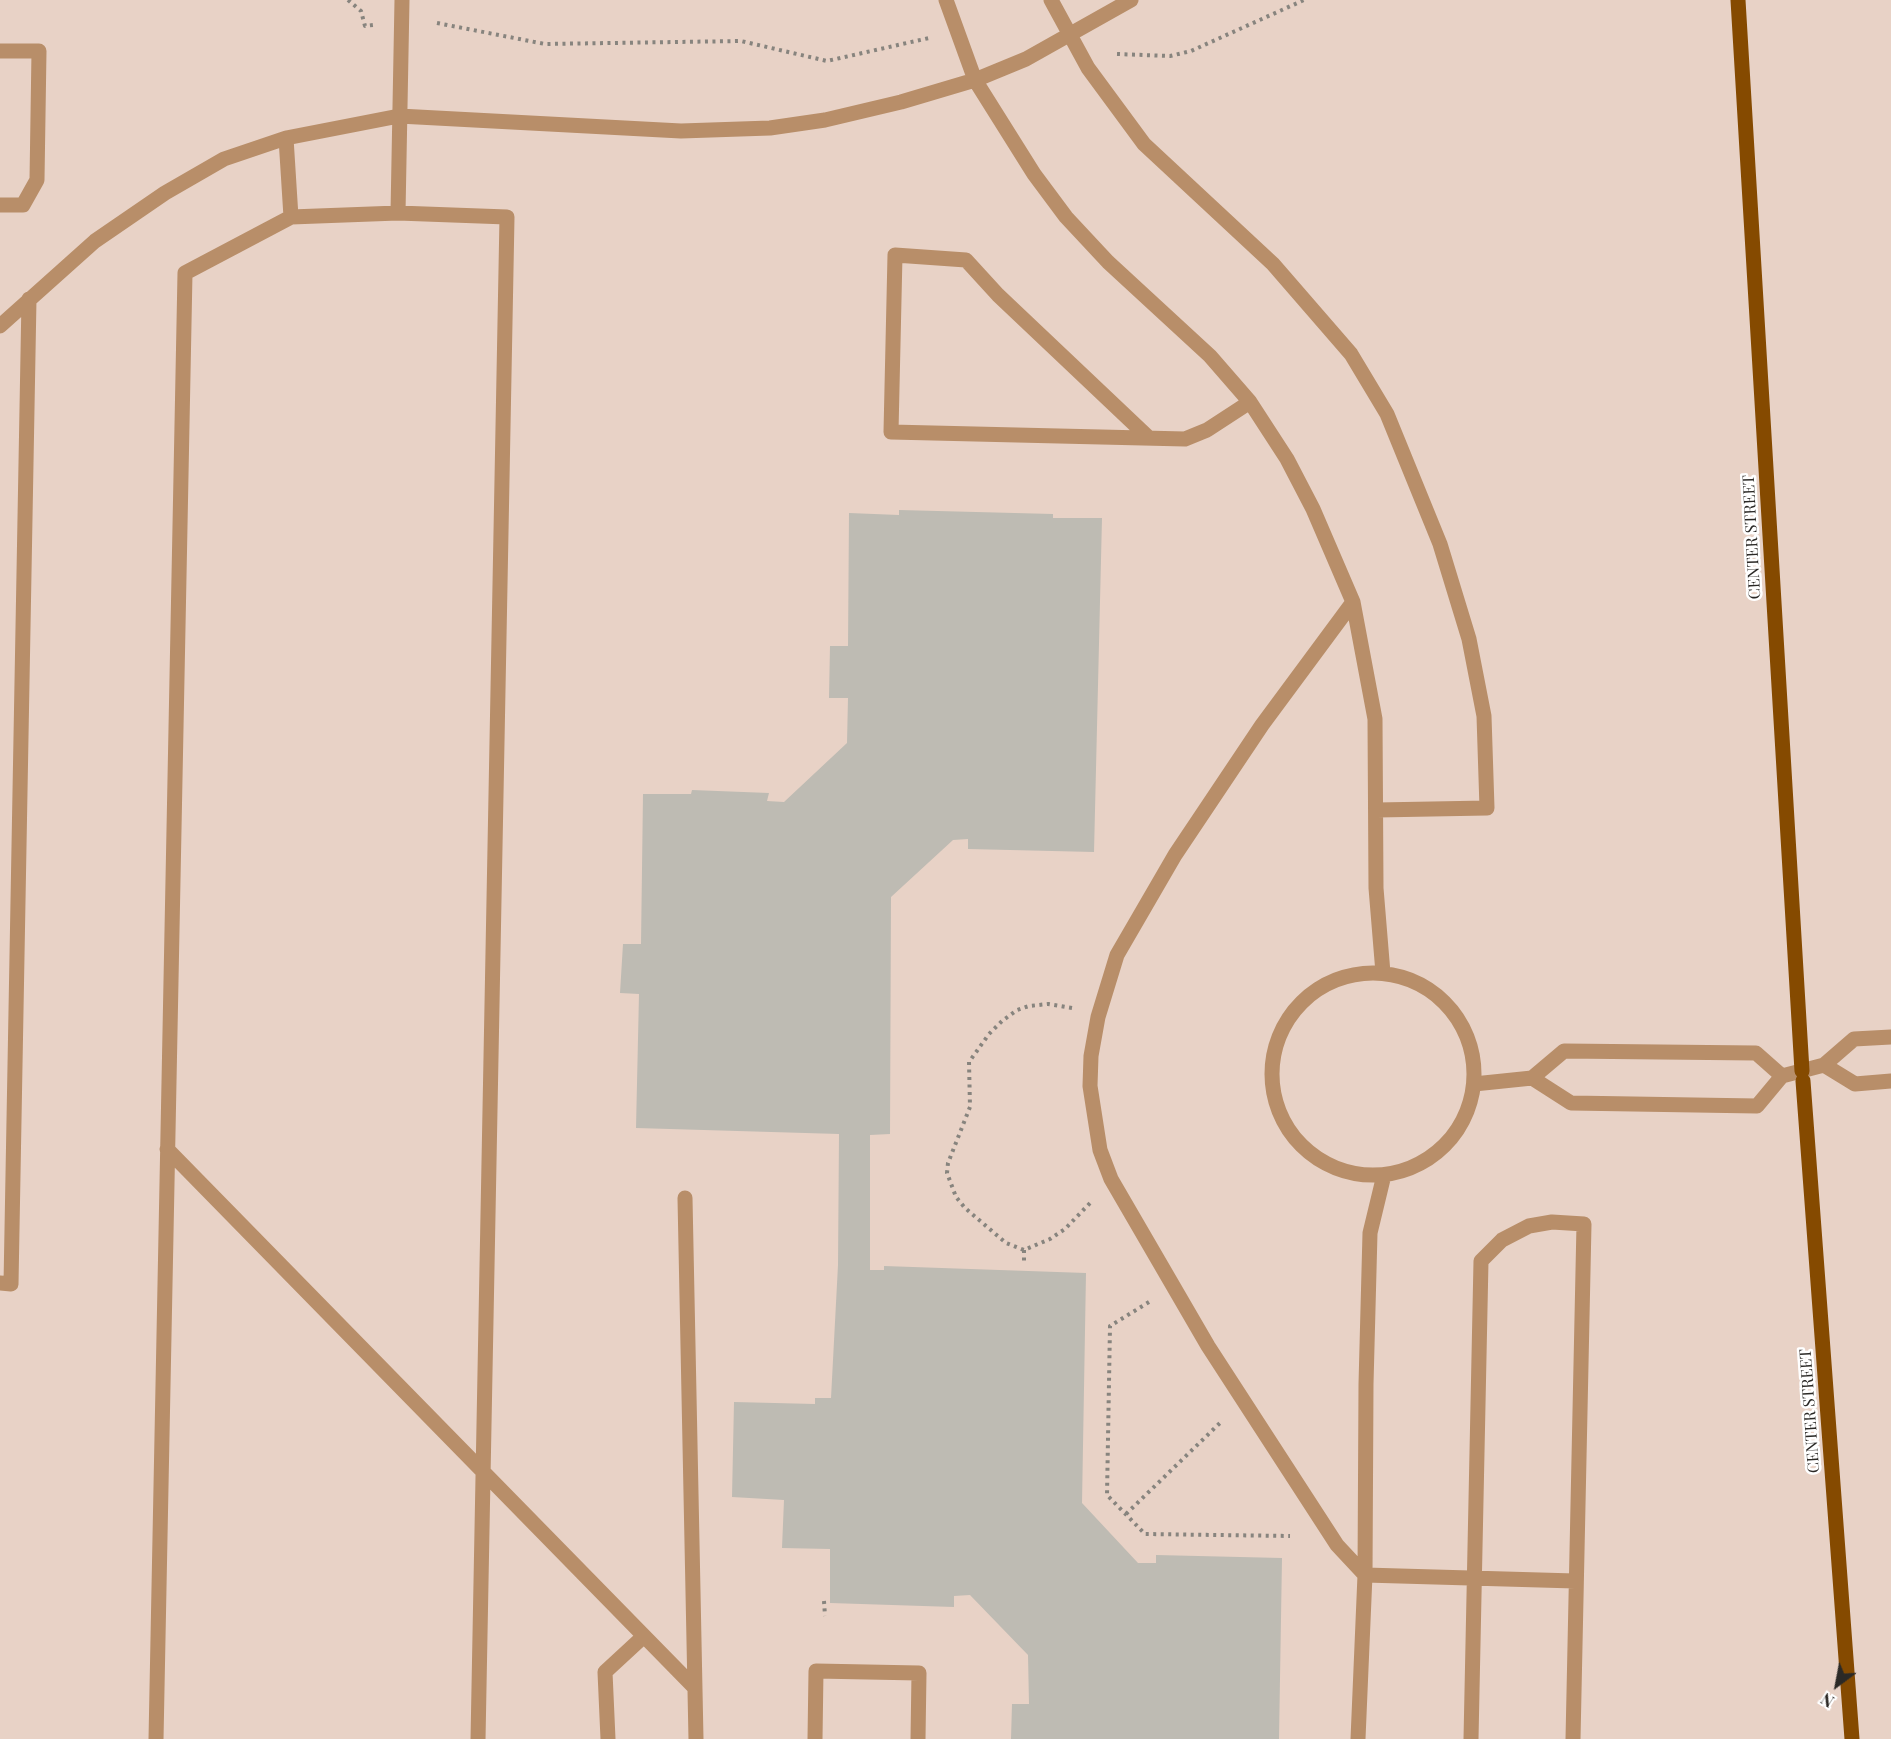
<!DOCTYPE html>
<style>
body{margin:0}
#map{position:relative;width:1891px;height:1739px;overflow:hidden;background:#e4e1d8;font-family:"Playfair Display",serif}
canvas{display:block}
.north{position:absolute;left:1807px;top:1655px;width:60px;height:60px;-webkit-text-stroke:4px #fff;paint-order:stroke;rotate:212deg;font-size:16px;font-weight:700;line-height:24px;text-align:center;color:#2b2926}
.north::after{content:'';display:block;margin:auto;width:21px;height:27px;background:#2b2926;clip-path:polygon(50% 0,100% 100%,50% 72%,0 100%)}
</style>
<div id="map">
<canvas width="1891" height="1739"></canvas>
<div class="north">N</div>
</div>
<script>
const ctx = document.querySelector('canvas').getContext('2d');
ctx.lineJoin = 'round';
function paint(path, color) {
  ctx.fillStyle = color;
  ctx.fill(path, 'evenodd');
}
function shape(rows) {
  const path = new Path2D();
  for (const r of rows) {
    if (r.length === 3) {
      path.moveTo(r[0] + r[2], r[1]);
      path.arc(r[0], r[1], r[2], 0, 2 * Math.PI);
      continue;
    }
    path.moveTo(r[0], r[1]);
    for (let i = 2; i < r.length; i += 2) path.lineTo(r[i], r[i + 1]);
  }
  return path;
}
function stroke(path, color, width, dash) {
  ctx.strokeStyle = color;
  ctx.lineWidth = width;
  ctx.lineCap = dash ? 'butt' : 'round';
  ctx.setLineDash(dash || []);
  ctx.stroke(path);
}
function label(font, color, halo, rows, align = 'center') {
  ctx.font = font + ' "Playfair Display",serif';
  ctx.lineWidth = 5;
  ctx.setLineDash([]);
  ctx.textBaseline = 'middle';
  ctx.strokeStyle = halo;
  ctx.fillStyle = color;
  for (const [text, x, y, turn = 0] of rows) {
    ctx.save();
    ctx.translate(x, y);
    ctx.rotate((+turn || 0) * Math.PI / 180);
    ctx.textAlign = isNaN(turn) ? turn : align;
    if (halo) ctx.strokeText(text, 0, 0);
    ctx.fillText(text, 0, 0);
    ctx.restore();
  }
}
const commercial = shape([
 [0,0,1891,0,1891,1739,0,1739]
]);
const building = shape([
 [899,510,1053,514,1053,518,1102,518,1094,852,968,849,968,839,953,840,891,897,890,1134,870,1135,870,1270,884,1270,884,1266,1086,1273,1082,1503,1138,1563,1156,1563,1156,1555,1282,1558,1279,1739,1011,1739,1012,1704,1029,1704,1028,1655,970,1595,954,1596,954,1607,830,1603,830,1549,782,1548,784,1500,732,1497,734,1402,815,1404,815,1398,831,1398,838,1265,839,1134,636,1128,639,994,620,993,623,944,641,944,643,794,691,794,692,790,769,793,767,801,784,802,847,743,848,698,829,698,830,646,848,646,849,513,899,515]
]);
const path = shape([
 [348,0,361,11,365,26,373,25],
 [437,23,545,44,741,41,827,61,929,38],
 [1117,54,1170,56,1191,51,1304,0],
 [1072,1008,1048,1004,1029,1006,1017,1010,1002,1021,989,1034,969,1062,970,1107,948,1163,947,1173,956,1197,965,1208,1006,1243,1024,1250,1050,1239,1065,1229,1092,1201],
 [1024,1250,1024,1265],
 [1149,1302,1110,1326,1107,1495,1145,1534,1290,1536],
 [1126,1514,1222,1421],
 [824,1601,825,1616]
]);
const service = shape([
 [946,0,975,80,1034,174,1066,217,1108,262,1210,356,1250,402,1287,459,1313,509,1353,602,1375,719,1376,888,1383,973],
 [1051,0,1088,68,1144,144,1273,264,1351,354,1387,414,1440,544,1469,639,1484,716,1487,808,1377,810],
 [0,51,39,51,37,180,23,205,0,205],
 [286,138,291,217],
 [398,213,402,0],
 [0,326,95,241,165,193,224,159,286,138,399,116,681,131,770,128,825,120,901,102,975,80,1026,59,1131,0],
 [1149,438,998,295,966,260,895,255,891,432,1185,439,1207,430,1250,402],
 [1353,602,1262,725,1175,855,1117,955,1098,1017,1091,1056,1090,1086,1100,1150,1111,1179,1208,1346,1337,1545,1365,1575,1575,1581],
 [1373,1074,101],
 [1824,1065,1855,1084,1891,1081],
 [1532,1078,1571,1103,1757,1106,1782,1076,1824,1065,1854,1039,1891,1037],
 [1474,1084,1532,1078,1564,1051,1756,1053,1782,1076],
 [167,1149,695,1688],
 [685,1198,696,1739],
 [0,1283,11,1284,29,299],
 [156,1739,185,273,291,217,398,213,507,217,478,1739],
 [608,1739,605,1672,644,1636],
 [815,1739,816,1671,919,1673,918,1739],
 [1358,1739,1365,1575,1366,1384,1370,1233,1384,1175],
 [1471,1739,1481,1261,1502,1240,1529,1226,1552,1222,1584,1224,1573,1739]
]);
const primary = shape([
 [1738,0,1802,1071],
 [1803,1081,1852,1739]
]);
const streetNames = [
 ["CENTER STREET",1752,537,-93],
 ["CENTER STREET",1810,1411,-94]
];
paint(commercial, '#e8d2c6');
paint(building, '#bebbb3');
stroke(path, '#87847e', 4, [3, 4.5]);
stroke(service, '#b88e69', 15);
stroke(primary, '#854a00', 15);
label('16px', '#2b2926', '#fff', streetNames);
</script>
